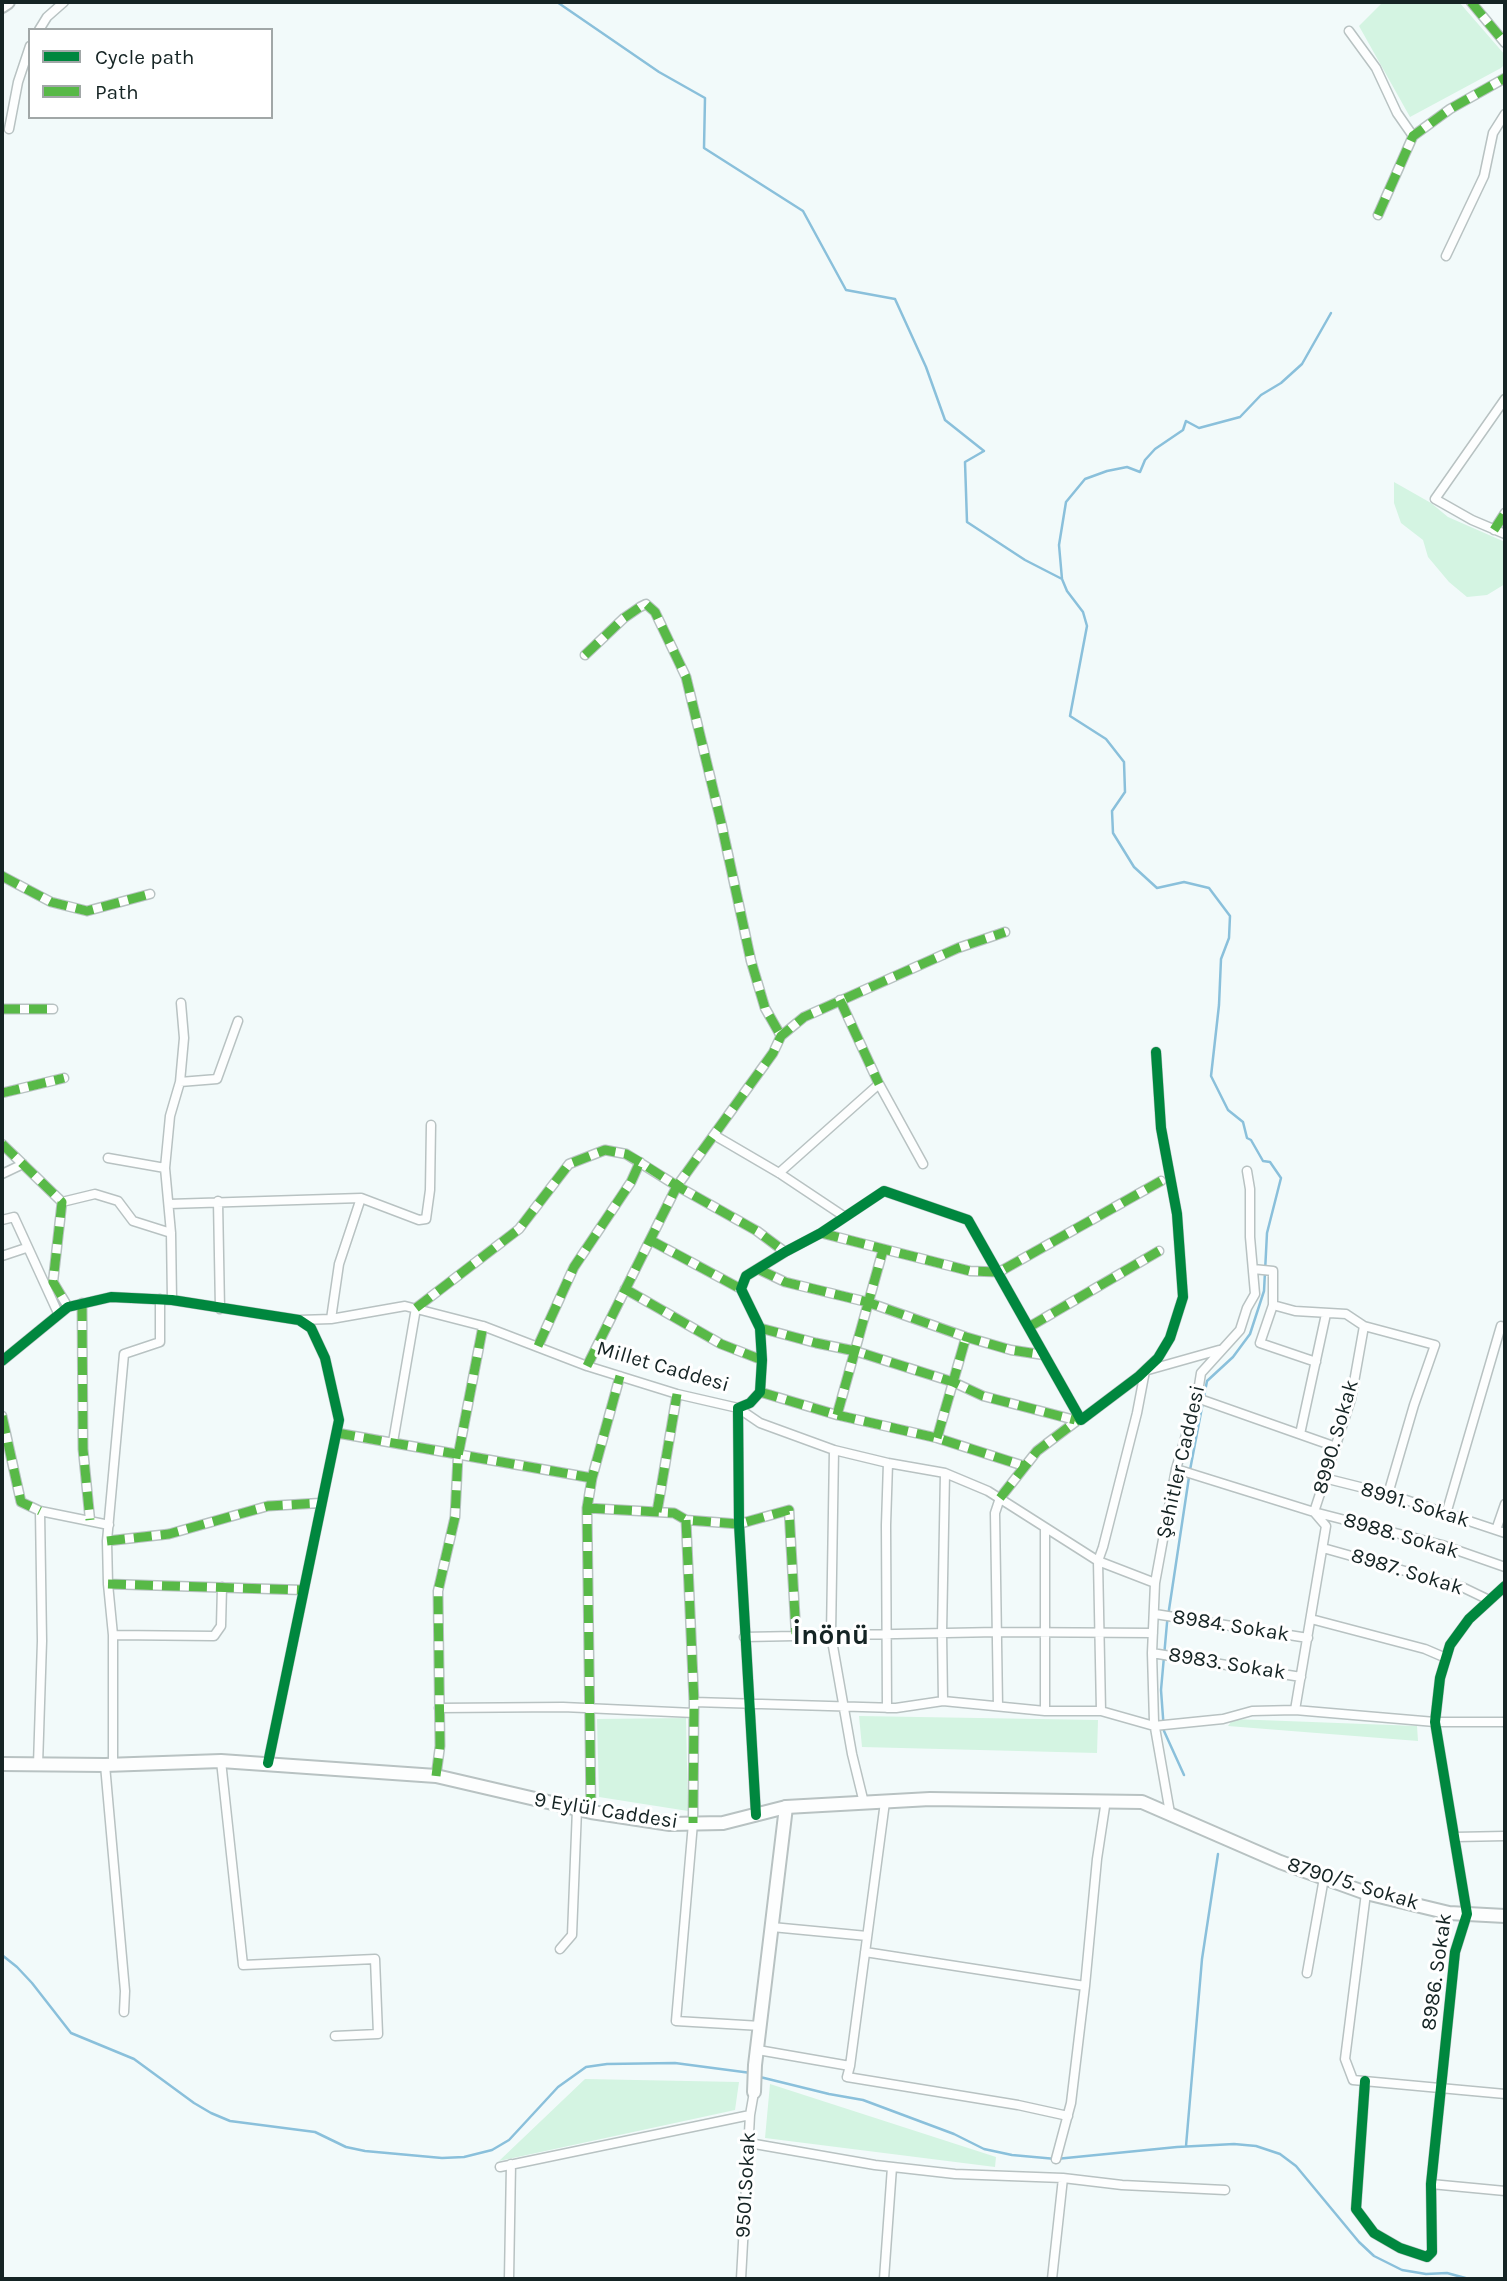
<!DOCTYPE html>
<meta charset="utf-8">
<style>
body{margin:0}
#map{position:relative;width:1507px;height:2281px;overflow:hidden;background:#f2fafa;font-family:Karla,sans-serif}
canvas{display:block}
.frame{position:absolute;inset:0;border:4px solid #152424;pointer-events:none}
.legend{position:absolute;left:28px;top:28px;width:245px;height:91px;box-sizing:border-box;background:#fff;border:2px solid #a1a7a7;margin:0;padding:9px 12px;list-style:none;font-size:21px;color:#152424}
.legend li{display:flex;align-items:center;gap:14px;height:35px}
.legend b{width:35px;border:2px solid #a1a7a7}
</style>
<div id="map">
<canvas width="1507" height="2281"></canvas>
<div class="frame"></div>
<ul class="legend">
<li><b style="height:9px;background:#00873e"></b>Cycle path</li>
<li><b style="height:9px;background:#58b947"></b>Path</li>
</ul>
</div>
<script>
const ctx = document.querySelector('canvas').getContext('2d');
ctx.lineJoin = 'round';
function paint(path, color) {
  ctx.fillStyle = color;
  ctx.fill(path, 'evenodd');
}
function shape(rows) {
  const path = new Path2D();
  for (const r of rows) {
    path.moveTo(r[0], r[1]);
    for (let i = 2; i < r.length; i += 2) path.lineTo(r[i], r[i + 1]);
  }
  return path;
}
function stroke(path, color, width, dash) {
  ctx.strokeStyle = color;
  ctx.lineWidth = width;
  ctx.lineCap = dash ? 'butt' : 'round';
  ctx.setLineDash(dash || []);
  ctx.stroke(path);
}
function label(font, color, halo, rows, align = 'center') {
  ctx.font = font + ' Karla,sans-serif';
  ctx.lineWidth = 6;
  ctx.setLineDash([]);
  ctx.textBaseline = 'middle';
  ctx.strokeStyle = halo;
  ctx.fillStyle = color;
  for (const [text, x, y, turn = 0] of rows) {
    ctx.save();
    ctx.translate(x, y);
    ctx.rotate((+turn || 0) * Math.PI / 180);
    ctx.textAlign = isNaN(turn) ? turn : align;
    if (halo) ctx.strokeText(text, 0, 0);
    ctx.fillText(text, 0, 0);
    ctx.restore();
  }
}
const green = shape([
 [1383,2,1459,2,1505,55,1505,64,1501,68,1410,117,1359,26],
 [1394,482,1431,503,1448,517,1505,542,1505,584,1487,595,1467,597,1449,582,1428,557,1423,540,1401,523,1394,503],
 [859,1716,1098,1720,1097,1753,862,1747],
 [686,1718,688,1811,599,1797,597,1719],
 [1233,1719,1417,1726,1418,1741,1228,1726],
 [585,2079,739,2082,735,2110,499,2161],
 [770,2084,996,2157,995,2167,765,2138]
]);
const stream = shape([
 [557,2,659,72,705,98,704,148,803,211,846,290,895,299,926,367,945,420,984,451,965,462,967,522,1025,560,1062,579],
 [1190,1470,1207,1381,1233,1357,1250,1334,1264,1291,1267,1233,1281,1178,1270,1162,1263,1161,1251,1140,1247,1138,1243,1122,1228,1110,1211,1076,1219,1005,1221,959,1229,938,1230,916,1209,888,1184,882,1157,888,1134,867,1113,833,1112,811,1125,792,1124,762,1106,739,1070,716,1087,626,1083,612,1067,591,1062,579,1059,545,1066,502,1085,479,1107,471,1127,467,1140,472,1145,460,1155,449,1183,430,1186,421,1199,428,1240,417,1261,395,1281,383,1302,364,1331,313],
 [1184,1775,1164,1731,1161,1690,1167,1623,1189,1477],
 [2,1955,17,1967,32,1983,71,2033,134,2059,194,2103,211,2113,230,2121,315,2132,346,2147,365,2151,442,2158,464,2157,492,2150,509,2140,558,2087,586,2067,607,2064,675,2063,751,2073],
 [760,2077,829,2094,863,2100,954,2134,984,2149,1012,2155,1056,2159,1177,2147,1234,2144,1256,2146,1280,2154,1296,2166,1359,2242,1374,2256,1402,2270,1426,2274,1447,2273,1469,2279],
 [1186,2146,1202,1959,1218,1854]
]);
const street = shape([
 [1471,2,1505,43],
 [39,30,47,17,64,2],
 [1349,31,1376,68,1397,113,1413,136],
 [9,129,18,82,30,46],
 [1378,215,1413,136,1450,109,1505,78],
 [1446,256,1484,176,1493,133,1505,114],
 [1505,399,1435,499,1472,520,1505,534],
 [1494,530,1505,513],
 [585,655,624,618,640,607,646,604,655,612,686,677,721,822,751,961,765,1008,781,1036],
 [2,876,51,902,87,911,150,894],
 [840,1000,879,1084,923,1164],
 [2,1009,53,1009],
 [180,1082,217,1079,238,1021],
 [2,1093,64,1078],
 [714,1135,779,1173,845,1217],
 [2,1144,62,1202,53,1282,68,1307],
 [108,1158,165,1168,170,1116,180,1082,184,1038,181,1003],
 [165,1168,171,1233,172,1300],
 [779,1173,879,1084],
 [2,1174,23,1164],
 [218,1201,220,1309],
 [62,1202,95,1194,118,1201,133,1221,171,1233],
 [169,1204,361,1198,419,1220,426,1219,430,1190,431,1125],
 [2,1220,14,1217,58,1313],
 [821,1233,970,1271,999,1272,1161,1181],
 [650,1240,741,1289],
 [2,1256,26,1248],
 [758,1269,785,1282,867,1302,966,1337,1011,1350,1044,1355],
 [1253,1269,1273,1271,1273,1305,1260,1343,1316,1362],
 [625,1289,721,1344,762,1360],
 [82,1303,83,1449,90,1520],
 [1273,1305,1295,1311,1346,1314,1364,1326,1435,1345,1414,1405,1388,1494],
 [331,1319,339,1264,361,1198],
 [299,1320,331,1319,405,1306,483,1326,587,1366,677,1394,738,1408,760,1423,834,1450,888,1463,945,1473,988,1491,1098,1561,1155,1583],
 [1029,1327,1159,1251],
 [760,1328,816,1343,855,1351,953,1382,983,1396,1075,1420],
 [538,1346,574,1267,631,1182,640,1162],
 [2,1361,68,1307,111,1297,172,1300,299,1320,311,1328,325,1358,339,1420,268,1763],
 [587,1366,677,1186,773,1053,781,1036,804,1017,958,948,1005,932],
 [1148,1370,1219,1350],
 [760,1392,837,1415,937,1438,1024,1466],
 [1197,1398,1336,1447],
 [837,1415,883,1250],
 [2,1416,21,1502,40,1511,109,1525],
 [337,1433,592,1478],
 [1300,1434,1326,1314],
 [937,1438,966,1337],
 [393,1442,416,1308,519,1229,569,1164,605,1150,626,1154,677,1186,757,1231,785,1252],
 [834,1450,831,1635,852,1754,864,1803],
 [1176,1469,1314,1512,1442,1545,1505,1567],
 [1324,1478,1388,1494,1505,1533],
 [587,1508,674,1513,686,1520,739,1524,789,1510,796,1634],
 [657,1512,677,1394],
 [1446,1514,1501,1326],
 [686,1520,694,1702,693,1823,676,2021,761,2026],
 [1496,1530,1505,1504],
 [107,1541,169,1534,268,1506,320,1503],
 [1323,1548,1462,1587,1489,1600],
 [108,1584,303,1590],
 [1155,1614,1308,1638],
 [1311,1619,1425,1649,1446,1658],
 [113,1635,214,1636,221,1626,222,1587],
 [744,1637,997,1632,1153,1633],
 [1152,1653,1301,1677],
 [943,1701,942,1633,945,1473],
 [694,1702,896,1708,943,1701,1045,1711,1101,1711,1154,1726,1223,1719,1252,1711,1295,1710,1435,1722,1505,1722],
 [998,1706,995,1513,1000,1498,1037,1451,1078,1420],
 [439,1708,563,1707,694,1713],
 [887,1708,886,1525,888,1463],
 [1295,1710,1326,1526,1314,1512,1351,1399,1364,1326],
 [1045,1711,1045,1528],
 [1101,1711,1098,1561,1103,1547,1137,1413,1145,1371],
 [221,1761,243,1965,375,1959,378,2034,335,2036],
 [38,1765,42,1641,40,1511],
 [105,1765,125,1991,124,2012],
 [113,1765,113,1635,108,1584,107,1541,124,1354,160,1342,160,1299],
 [436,1776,440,1746,438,1591,455,1517,458,1456,483,1326],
 [591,1812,587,1508,592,1478,620,1376],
 [1170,1813,1154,1722,1152,1653,1155,1583,1176,1469,1197,1398,1201,1373,1240,1330,1247,1308,1255,1294,1250,1237,1250,1189,1247,1171],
 [756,1815,739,1524,738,1408,750,1403,760,1392,762,1360,760,1328,741,1289,746,1276,785,1252,821,1233,884,1191,968,1220,1081,1420,1138,1377,1158,1358,1170,1338,1183,1297,1177,1214,1161,1128,1156,1052],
 [1455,1837,1505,1836],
 [1366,1893,1345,2059,1353,2080,1505,2094],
 [772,1927,867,1936],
 [560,1949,572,1935,577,1809],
 [865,1952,1085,1986],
 [1307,1973,1324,1878],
 [758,2050,850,2066,885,1802],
 [850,2066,847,2077,1018,2105,1068,2116],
 [1365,2081,1356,2209,1374,2233,1400,2248,1427,2257,1432,2252,1431,2184,1455,1952,1467,1914,1435,1722,1440,1678,1450,1645,1469,1619,1505,1586],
 [749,2143,875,2165,955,2174,1063,2178,1122,2185,1225,2190],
 [1056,2159,1071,2103,1085,1986,1097,1859,1106,1800],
 [500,2167,750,2115],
 [1431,2184,1505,2191],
 [509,2279,511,2164],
 [741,2279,750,2115,754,2092],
 [884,2279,892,2167],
 [1052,2279,1063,2178]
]);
const secondary = shape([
 [2,6,8,2],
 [754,2092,755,2065,786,1807]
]);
const primary = shape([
 [2,1764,105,1765,221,1761,436,1776,591,1812,670,1824,723,1823,786,1807,930,1799,1142,1802,1280,1862,1366,1893,1449,1913,1505,1916]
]);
const quiet = shape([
 [1471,2,1505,43],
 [1378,215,1413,136,1450,109,1505,78],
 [1494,530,1505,513],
 [585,655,624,618,640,607,646,604,655,612,686,677,721,822,751,961,765,1008,781,1036],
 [2,876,51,902,87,911,150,894],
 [840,1000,879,1084],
 [2,1009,53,1009],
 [2,1093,64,1078],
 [2,1144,62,1202,53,1282,68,1307],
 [821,1233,970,1271,999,1272,1161,1181],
 [650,1240,741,1289],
 [758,1269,785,1282,867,1302,966,1337,1011,1350,1044,1355],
 [625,1289,721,1344,762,1360],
 [82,1303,83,1449,90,1520],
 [416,1308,519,1229,569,1164,605,1150,626,1154,640,1162,677,1186,757,1231,785,1252],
 [1029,1327,1159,1251],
 [760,1328,816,1343,855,1351,953,1382,983,1396,1075,1420],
 [538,1346,574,1267,631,1182,640,1162],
 [587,1366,677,1186,773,1053,781,1036,804,1017,958,948,1005,932],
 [760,1392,837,1415,937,1438,1024,1466],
 [837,1415,883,1250],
 [2,1416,21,1502,40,1511],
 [337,1433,592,1478],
 [937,1438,966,1337],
 [1000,1498,1037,1451,1078,1420],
 [587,1508,674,1513,686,1520,739,1524,789,1510,796,1634],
 [657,1512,677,1394],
 [686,1520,694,1702,693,1823],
 [107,1541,169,1534,268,1506,320,1503],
 [108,1584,303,1590],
 [436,1776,440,1746,438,1591,455,1517,458,1456,483,1326],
 [591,1812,587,1508,592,1478,620,1376]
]);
const cycleway = shape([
 [2,1361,68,1307,111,1297,172,1300,299,1320,311,1328,325,1358,339,1420,268,1763],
 [756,1815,739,1524,738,1408,750,1403,760,1392,762,1360,760,1328,741,1289,746,1276,785,1252,821,1233,884,1191,968,1220,1081,1420,1138,1377,1158,1358,1170,1338,1183,1297,1177,1214,1161,1128,1156,1052],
 [1365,2081,1356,2209,1374,2233,1400,2248,1427,2257,1432,2252,1431,2184,1455,1952,1467,1914,1435,1722,1440,1678,1450,1645,1469,1619,1505,1586]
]);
const streetNames = [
 ["Millet Caddesi",663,1367,16],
 ["8990. Sokak",1336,1437,-74],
 ["Şehitler Caddesi",1181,1462,-77],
 ["8991. Sokak",1415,1505,17],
 ["8988. Sokak",1401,1536,16],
 ["8987. Sokak",1407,1572,17],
 ["8984. Sokak",1231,1626,9],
 ["8983. Sokak",1227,1664,9],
 ["9 Eylül Caddesi",606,1811,9],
 ["8790/5. Sokak",1353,1884,17],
 ["8986. Sokak",1437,1972,-82],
 ["9501.Sokak",746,2185,-87]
];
const districtNames = [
 ["İnönü",831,1636]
];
paint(green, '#d4f4e2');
stroke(stream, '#8ac0db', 2.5);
stroke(street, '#b8c2c2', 11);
stroke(secondary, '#b8c2c2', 16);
stroke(primary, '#b8c2c2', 16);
stroke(street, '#fdfefe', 8);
stroke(secondary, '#fdfefe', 12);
stroke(primary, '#fdfefe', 12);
stroke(quiet, '#58b947', 9, [18, 9]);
stroke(cycleway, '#00873e', 10);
label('21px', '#152424', '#fff', streetNames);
label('bold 28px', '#152424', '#fff', districtNames);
</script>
